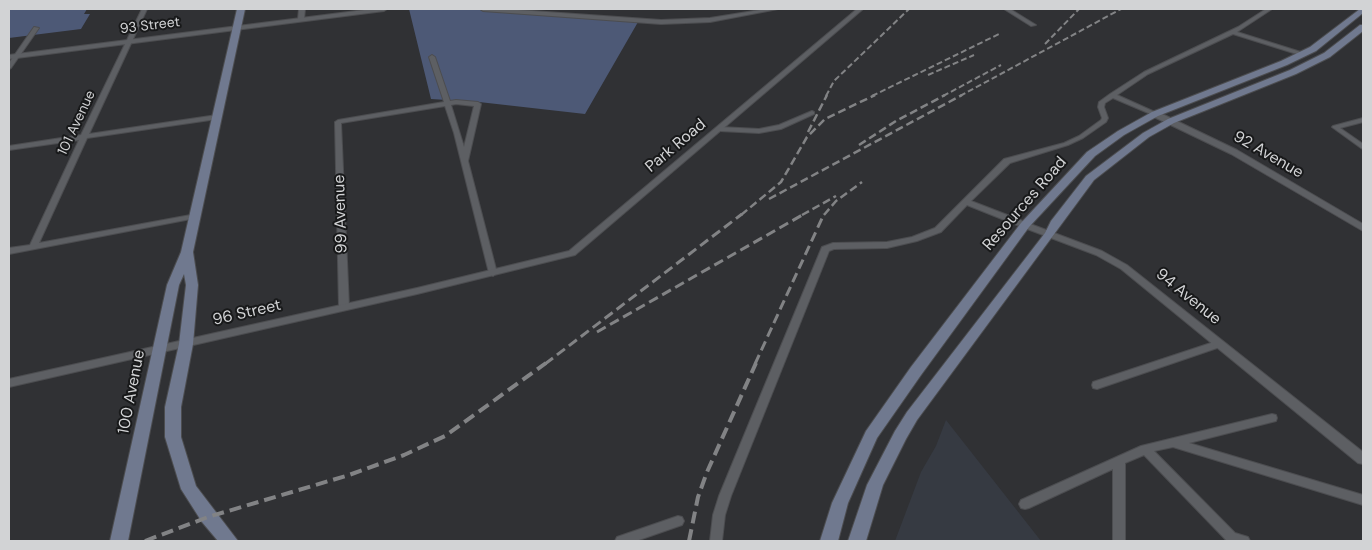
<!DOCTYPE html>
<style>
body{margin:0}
#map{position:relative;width:1372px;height:550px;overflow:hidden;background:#303134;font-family:"DM Sans",sans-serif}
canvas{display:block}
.frame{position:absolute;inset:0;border:10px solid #d2d3d5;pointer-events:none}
</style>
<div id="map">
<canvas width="1372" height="550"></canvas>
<div class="frame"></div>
</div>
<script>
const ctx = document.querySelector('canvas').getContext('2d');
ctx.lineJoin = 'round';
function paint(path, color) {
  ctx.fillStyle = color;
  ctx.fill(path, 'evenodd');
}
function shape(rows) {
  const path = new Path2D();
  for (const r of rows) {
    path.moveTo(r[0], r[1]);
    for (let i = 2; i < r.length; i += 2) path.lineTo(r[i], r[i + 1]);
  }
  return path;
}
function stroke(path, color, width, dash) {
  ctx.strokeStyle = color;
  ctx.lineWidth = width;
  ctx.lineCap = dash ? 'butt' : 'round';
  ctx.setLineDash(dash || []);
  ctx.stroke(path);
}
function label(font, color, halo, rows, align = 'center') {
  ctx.font = font + ' "DM Sans",sans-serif';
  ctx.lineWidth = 4;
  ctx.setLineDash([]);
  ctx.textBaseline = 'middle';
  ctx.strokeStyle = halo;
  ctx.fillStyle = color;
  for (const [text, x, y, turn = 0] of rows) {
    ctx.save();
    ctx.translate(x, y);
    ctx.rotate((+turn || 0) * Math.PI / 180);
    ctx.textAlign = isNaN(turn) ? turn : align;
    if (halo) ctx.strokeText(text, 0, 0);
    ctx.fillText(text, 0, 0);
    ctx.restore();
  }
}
const built = shape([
 [946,420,1041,541,895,541,921,472,936,446]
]);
const green = shape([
 [9,9,87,9,84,14,90,14,81,29,9,38],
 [409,9,497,9,638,22,585,114,479,102,431,99]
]);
const minor = shape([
 [142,9,147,9,89,134,217,115,220,117,217,119,87,138,39,243,196,214,200,216,196,218,9,254,9,248,30,245,79,140,9,150,9,146,81,135,142,9],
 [299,9,305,9,304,19,301,21,298,19,299,9],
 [1004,9,1010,9,1036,25,1031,26,1004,9],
 [1266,9,1272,9,1237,32,1304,53,1304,55,1300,55,1233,34,1148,74,1117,95,1157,113,1157,115,1153,115,1113,98,1105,103,1104,107,1108,118,1106,122,1083,138,1068,145,1010,163,971,201,1028,223,1029,225,1028,227,1022,227,967,205,941,232,917,241,887,248,834,249,829,251,731,496,725,515,722,541,710,541,713,515,719,496,822,247,833,243,887,242,912,237,935,228,1004,159,1064,143,1079,136,1101,120,1102,118,1098,107,1099,102,1110,94,1144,72,1238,27,1266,9],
 [34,27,39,28,11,68,9,69,9,63,34,27],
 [432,55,435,57,450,101,456,100,478,102,481,104,468,161,497,273,493,276,489,273,454,133,445,106,341,123,349,307,344,310,341,309,339,307,335,122,338,120,444,102,429,57,432,55],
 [456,104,474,106,464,147,451,105,456,104],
 [812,111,814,112,814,114,781,129,759,133,720,131,717,129,720,127,759,129,779,125,812,111],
 [1363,118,1363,122,1340,128,1363,144,1363,149,1361,148,1332,127,1333,126,1363,118],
 [1220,340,1223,342,1225,344,1223,346,1097,389,1093,388,1092,385,1093,382,1220,340],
 [1272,414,1276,415,1277,418,1276,421,1189,443,1363,495,1363,505,1173,447,1154,451,1235,533,1248,537,1250,541,1227,541,1144,455,1125,463,1125,541,1113,541,1113,469,1029,508,1025,509,1021,508,1019,504,1021,500,1141,446,1272,414],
 [678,516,682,517,684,521,682,525,636,541,615,541,617,537,678,516]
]);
const tertiary = shape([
 [372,9,387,9,384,11,9,59,9,55,372,9],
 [480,9,504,9,661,20,710,18,766,9,778,9,710,22,661,24,483,11,480,9],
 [857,9,863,9,575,255,417,294,9,387,9,379,417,288,569,251,857,9],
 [1152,112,1158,112,1237,150,1363,224,1363,231,1231,154,1152,116,1152,112],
 [1025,222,1102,251,1127,265,1363,452,1363,464,1358,463,1121,269,1096,255,1022,227,1020,225,1022,223,1025,222]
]);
const secondary = shape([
 [237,9,245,9,193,252,198,285,193,344,181,407,181,437,196,486,238,541,218,541,202,522,181,489,165,437,165,407,179,344,186,285,184,274,179,285,128,541,110,541,167,285,181,252,237,9],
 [1360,9,1363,9,1363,13,1316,51,1287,65,1158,116,1124,135,1095,156,1029,227,921,375,877,438,848,503,838,541,820,541,832,503,866,431,911,367,1021,223,1087,152,1118,131,1152,112,1281,61,1310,47,1360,9],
 [1360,25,1363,25,1363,31,1330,57,1296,74,1174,123,1149,137,1094,180,917,420,906,439,883,485,866,541,848,541,867,485,895,431,907,412,1045,233,1051,221,1086,176,1143,133,1168,119,1290,70,1324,53,1360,25]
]);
const railFar3 = shape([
 [1045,44,1079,9],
 [928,75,974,55],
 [826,96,834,81,909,9],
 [872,96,999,34],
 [943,96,1001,65],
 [960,96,1121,9]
]);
const railFar2 = shape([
 [808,132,827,95],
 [859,145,896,121,945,95],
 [769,199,962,95],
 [741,215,781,182,807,137,825,119,875,95],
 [802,215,836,196],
 [824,215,836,201,862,182]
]);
const railFar1 = shape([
 [597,332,804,214],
 [545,364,742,214],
 [755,364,824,214]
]);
const rail = shape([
 [145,541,208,517,349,475,404,455,445,436,546,363],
 [689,541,698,497,707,472,756,363]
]);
const farStreetnames = [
 ["93 Street",150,26,-7],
 ["101 Avenue",77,123,-65]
];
const streetNames = [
 ["Park Road",676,146,-40],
 ["92 Avenue",1268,155,30],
 ["Resources Road",1025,204,-49],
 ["99 Avenue",341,214,-92],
 ["94 Avenue",1188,297,39],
 ["96 Street",247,313,-13],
 ["100 Avenue",132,392,-79]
];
paint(built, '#363a42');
paint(green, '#4d5976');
stroke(minor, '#4c4d50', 2);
stroke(tertiary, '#4c4d50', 2);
stroke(secondary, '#4c4d50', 2);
paint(minor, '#5d5f63');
paint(tertiary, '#5d5f63');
paint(secondary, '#70798f');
stroke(railFar3, '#828385', 2, [6, 3]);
stroke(railFar2, '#828385', 2.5, [8, 4]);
stroke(railFar1, '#828385', 3, [10, 5]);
stroke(rail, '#828385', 4, [12, 6]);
label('14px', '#d2d3d5', '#18191a', farStreetnames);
label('16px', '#d2d3d5', '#18191a', streetNames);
</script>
